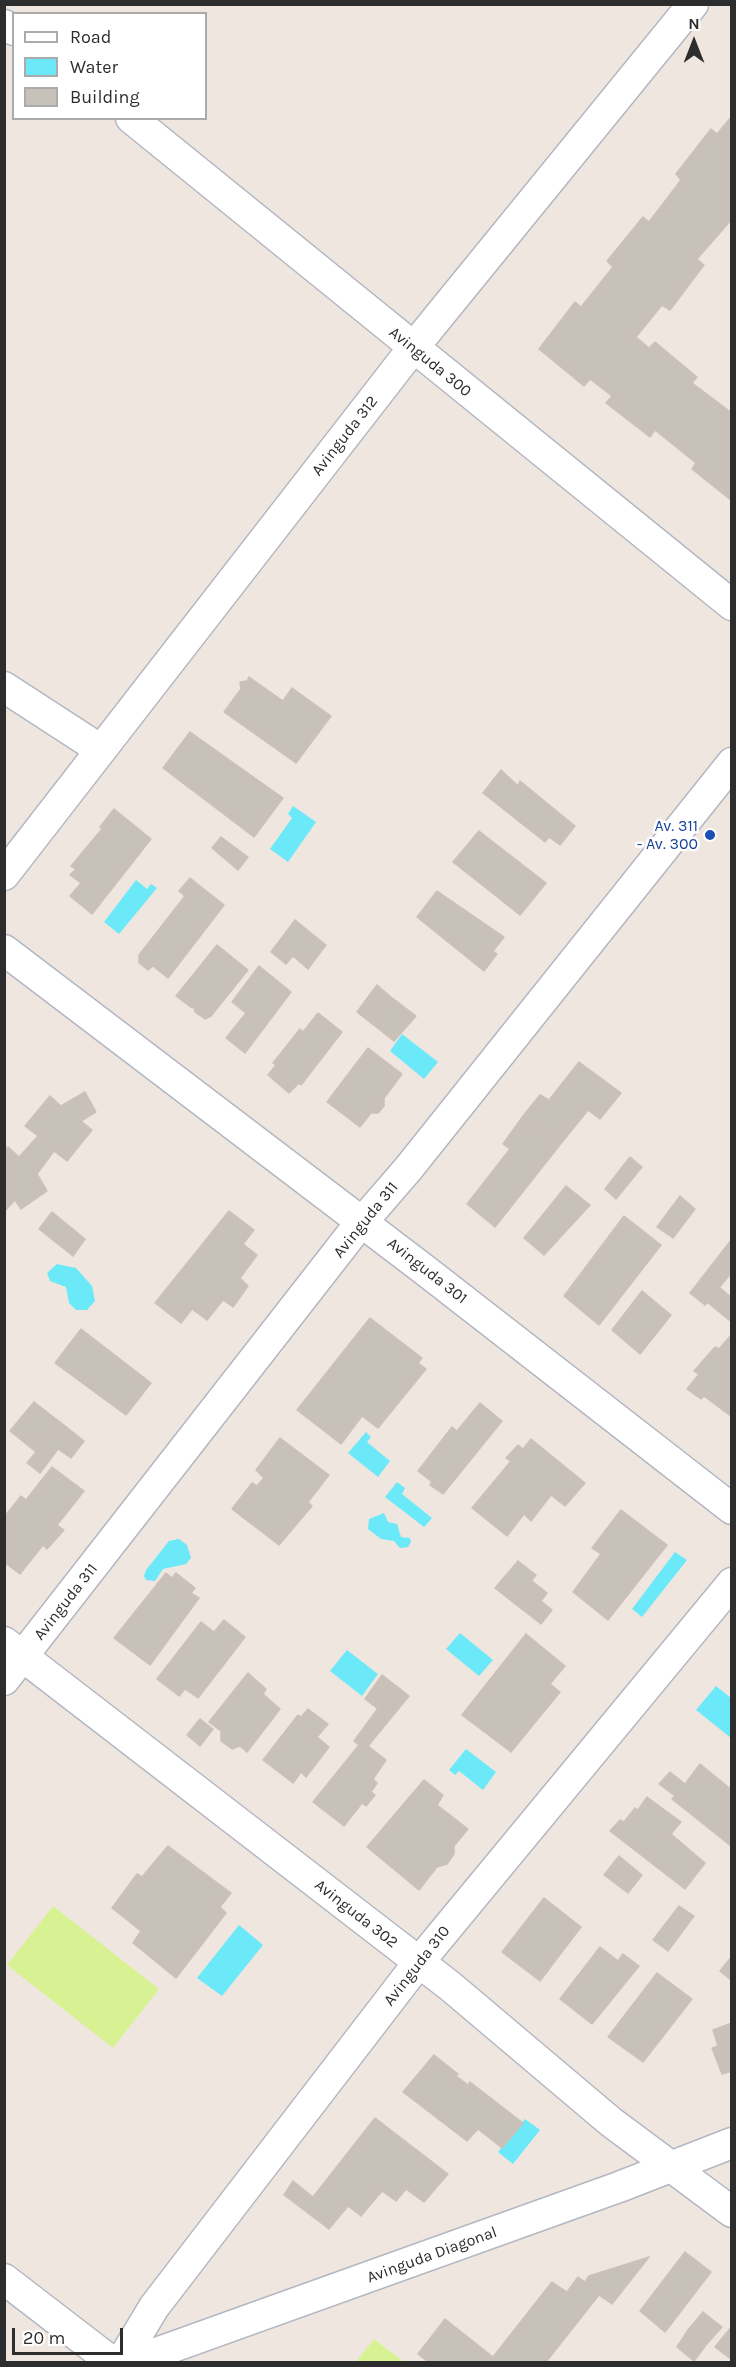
<!DOCTYPE html>
<style>
body{margin:0}
#map{position:relative;width:736px;height:2367px;overflow:hidden;background:#efe6df;font-family:Karla,sans-serif}
canvas{display:block}
.frame{position:absolute;inset:0;border:6px solid #2d2d2d;pointer-events:none}
.legend{position:absolute;left:12px;top:12px;width:195px;height:108px;box-sizing:border-box;background:#fff;border:2px solid #ababab;margin:0;padding:8px 10px;list-style:none;font-size:18px;color:#2d2d2d}
.legend li{display:flex;align-items:center;gap:12px;height:30px}
.legend b{width:30px;border:2px solid #ababab}
.north{position:absolute;left:664px;top:12px;width:60px;height:60px;-webkit-text-stroke:4px #fff;paint-order:stroke;rotate:0deg;font-size:16px;font-weight:700;line-height:24px;text-align:center;color:#2d2d2d}
.north::after{content:'';display:block;margin:auto;width:21px;height:27px;background:#2d2d2d;clip-path:polygon(50% 0,100% 100%,50% 72%,0 100%)}
.scale{position:absolute;left:12px;top:2328px;width:111px;height:27px;box-sizing:border-box;border:3px solid #2d2d2d;border-top:0;padding-left:8px;font-size:18px;line-height:21px;white-space:nowrap;color:#2d2d2d;-webkit-text-stroke:4px #fff;paint-order:stroke}
</style>
<div id="map">
<canvas width="736" height="2367"></canvas>
<div class="frame"></div>
<ul class="legend">
<li><b style="height:8px;background:#fff"></b>Road</li>
<li><b style="height:16px;background:#6be9f9"></b>Water</li>
<li><b style="height:16px;background:#c8c1ba"></b>Building</li>
</ul>
<div class="north">N</div>
<div class="scale">20 m</div>
</div>
<script>
const ctx = document.querySelector('canvas').getContext('2d');
ctx.lineJoin = 'round';
function paint(path, color) {
  ctx.fillStyle = color;
  ctx.fill(path, 'evenodd');
}
function shape(rows) {
  const path = new Path2D();
  for (const r of rows) {
    path.moveTo(r[0], r[1]);
    for (let i = 2; i < r.length; i += 2) path.lineTo(r[i], r[i + 1]);
  }
  return path;
}
function stroke(path, color, width, dash) {
  ctx.strokeStyle = color;
  ctx.lineWidth = width;
  ctx.lineCap = dash ? 'butt' : 'round';
  ctx.setLineDash(dash || []);
  ctx.stroke(path);
}
function label(font, color, halo, rows, align = 'center') {
  ctx.font = font + ' Karla,sans-serif';
  ctx.lineWidth = 5;
  ctx.setLineDash([]);
  ctx.textBaseline = 'middle';
  ctx.strokeStyle = halo;
  ctx.fillStyle = color;
  for (const [text, x, y, turn = 0] of rows) {
    ctx.save();
    ctx.translate(x, y);
    ctx.rotate((+turn || 0) * Math.PI / 180);
    ctx.textAlign = isNaN(turn) ? turn : align;
    if (halo) ctx.strokeText(text, 0, 0);
    ctx.fillText(text, 0, 0);
    ctx.restore();
  }
}
const pitch = shape([
 [53,1906,159,1989,113,2048,7,1965],
 [374,2339,404,2362,356,2362]
]);
const water = shape([
 [293,806,316,822,288,862,270,849,292,818,288,814],
 [136,880,147,889,151,884,157,888,119,934,104,922],
 [402,1034,438,1062,424,1079,390,1051],
 [57,1264,76,1268,92,1286,95,1301,87,1310,76,1310,69,1303,66,1287,50,1281,47,1273],
 [366,1432,371,1437,367,1442,390,1461,378,1477,348,1453],
 [397,1482,405,1488,402,1494,432,1518,424,1527,385,1497],
 [384,1513,388,1522,397,1524,401,1537,410,1538,411,1542,408,1547,400,1548,394,1541,381,1539,368,1529,369,1519],
 [179,1539,187,1545,191,1558,186,1564,163,1569,155,1581,146,1580,144,1576,146,1570,169,1541],
 [675,1552,687,1560,642,1617,632,1609],
 [460,1633,493,1660,479,1676,446,1649],
 [347,1650,378,1674,362,1696,330,1671],
 [716,1686,731,1698,731,1738,696,1710],
 [466,1749,496,1772,483,1790,459,1771,455,1775,449,1770],
 [239,1925,263,1945,222,1996,197,1978],
 [525,2119,540,2130,513,2164,498,2152]
]);
const building = shape([
 [732,116,732,219,697,259,704,265,670,310,662,305,636,337,649,348,655,342,697,377,692,383,732,413,732,501,692,469,696,463,655,430,650,437,606,403,612,396,590,379,584,386,539,349,575,302,581,307,613,267,607,261,643,217,649,222,681,180,676,174,711,129,717,134,732,116],
 [249,677,283,701,292,688,331,716,296,763,224,712,241,689,240,682,247,681,249,677],
 [190,732,283,798,254,837,163,768,190,732],
 [501,770,518,786,520,781,575,826,560,845,549,837,545,842,483,793,501,770],
 [114,809,151,839,92,914,70,896,81,883,70,875,76,869,71,866,102,829,100,827,114,809],
 [479,831,546,883,520,915,453,862,479,831],
 [221,837,248,857,238,870,212,848,221,837],
 [190,878,224,905,168,978,153,966,148,970,139,963,139,955,185,896,179,891,190,878],
 [437,891,504,937,493,951,497,954,484,971,417,917,437,891],
 [295,920,326,945,308,969,293,956,286,964,271,952,295,920],
 [217,945,248,970,211,1016,205,1019,195,1012,194,1005,192,1008,176,996,217,945],
 [259,966,291,992,245,1053,226,1038,246,1013,232,1002,259,966],
 [377,985,391,997,371,1023,357,1012,377,985],
 [391,997,416,1016,394,1041,371,1023,391,997],
 [318,1013,342,1032,301,1085,299,1083,289,1093,268,1075,276,1065,273,1063,300,1029,303,1032,318,1013],
 [368,1048,402,1074,384,1098,384,1106,378,1113,371,1113,360,1127,327,1102,368,1048],
 [579,1062,621,1093,600,1119,588,1110,559,1146,523,1116,540,1095,549,1100,579,1062],
 [85,1092,96,1112,81,1121,92,1130,67,1161,54,1151,37,1174,47,1191,21,1209,15,1200,4,1212,4,1151,8,1147,19,1157,38,1136,25,1126,50,1096,61,1106,85,1092],
 [523,1116,559,1146,495,1227,467,1204,510,1149,503,1144,523,1116],
 [630,1157,642,1167,616,1199,605,1189,630,1157],
 [566,1186,590,1205,544,1255,524,1238,566,1186],
 [680,1196,695,1209,673,1238,657,1227,680,1196],
 [229,1211,254,1230,243,1244,257,1255,240,1278,248,1286,233,1307,223,1300,207,1320,192,1309,181,1323,155,1303,229,1211],
 [52,1212,85,1239,73,1256,39,1229,52,1212],
 [624,1216,661,1245,599,1325,564,1296,624,1216],
 [732,1239,732,1272,705,1305,690,1293,732,1239],
 [719,1287,732,1298,732,1316,729,1320,707,1302,719,1287],
 [642,1291,671,1315,640,1354,612,1330,642,1291],
 [370,1318,422,1358,418,1363,426,1369,378,1428,362,1416,341,1444,297,1410,370,1318],
 [81,1329,151,1383,126,1415,55,1363,81,1329],
 [732,1334,732,1417,704,1396,701,1399,687,1389,699,1374,694,1371,715,1347,719,1349,732,1334],
 [34,1402,60,1422,36,1452,10,1431,34,1402],
 [480,1403,502,1421,443,1494,430,1485,432,1482,418,1471,452,1427,457,1431,480,1403],
 [60,1422,84,1441,71,1458,58,1449,40,1473,27,1463,60,1422],
 [280,1438,329,1475,308,1502,312,1506,279,1545,232,1509,252,1483,257,1486,264,1478,256,1470,280,1438],
 [531,1439,585,1483,565,1506,551,1495,531,1521,524,1514,507,1536,472,1508,511,1461,506,1458,518,1445,523,1449,531,1439],
 [52,1467,84,1491,57,1525,64,1530,47,1549,43,1545,20,1574,4,1562,4,1517,21,1496,26,1500,52,1467],
 [621,1510,667,1545,608,1620,573,1592,601,1554,592,1548,621,1510],
 [518,1561,536,1575,514,1603,495,1588,518,1561],
 [166,1573,172,1578,176,1573,195,1588,191,1593,199,1598,150,1665,114,1638,166,1573],
 [532,1581,547,1593,541,1601,552,1610,541,1624,514,1603,532,1581],
 [224,1620,245,1637,198,1698,185,1689,179,1696,157,1679,201,1622,214,1632,224,1620],
 [526,1634,565,1666,550,1684,560,1692,511,1752,462,1715,526,1634],
 [248,1673,266,1689,263,1694,280,1709,247,1752,240,1746,232,1749,221,1741,221,1731,209,1722,248,1673],
 [382,1675,395,1685,378,1709,365,1699,382,1675],
 [395,1685,409,1696,368,1746,386,1760,373,1779,377,1783,371,1792,375,1795,366,1806,362,1803,344,1826,313,1802,359,1745,354,1741,395,1685],
 [308,1709,328,1724,317,1737,329,1747,306,1777,301,1772,293,1783,263,1760,298,1715,301,1717,308,1709],
 [200,1719,213,1729,200,1746,187,1735,200,1719],
 [700,1764,732,1790,731,1846,672,1799,675,1796,659,1784,670,1772,685,1784,700,1764],
 [424,1780,443,1795,437,1805,468,1829,454,1846,454,1854,447,1864,437,1867,419,1890,367,1847,424,1780],
 [647,1797,681,1822,671,1834,705,1863,685,1889,610,1831,620,1820,624,1822,635,1808,638,1810,647,1797],
 [168,1846,231,1893,220,1907,226,1913,176,1978,133,1943,141,1931,112,1908,137,1874,142,1877,168,1846],
 [619,1856,642,1875,628,1893,604,1875,619,1856],
 [544,1898,581,1927,540,1981,502,1952,544,1898],
 [679,1906,694,1916,668,1951,653,1940,679,1906],
 [600,1947,618,1961,623,1954,639,1966,592,2024,560,1999,600,1947],
 [732,1956,732,1980,731,1980,720,1971,732,1956],
 [657,1973,692,1999,643,2062,608,2037,657,1973],
 [732,2023,732,2071,722,2074,712,2048,718,2046,713,2030,732,2023],
 [434,2055,458,2074,456,2076,468,2085,470,2082,523,2123,502,2148,478,2129,467,2141,403,2092,434,2055],
 [375,2118,448,2174,424,2202,406,2189,396,2201,382,2191,361,2216,348,2206,329,2229,284,2195,293,2181,313,2197,375,2118],
 [685,2252,711,2272,665,2332,640,2311,685,2252],
 [649,2257,612,2304,599,2295,546,2362,428,2362,418,2354,445,2319,493,2357,552,2282,567,2292,578,2277,585,2282,589,2276,649,2257],
 [703,2312,722,2327,706,2345,688,2330,703,2312],
 [732,2326,732,2360,715,2347,732,2326],
 [688,2330,706,2345,694,2361,677,2347,688,2330]
]);
const street = shape([
 [4,25,14,30],
 [131,118,732,605],
 [4,687,101,750],
 [4,875,413,348,693,4],
 [4,950,426,1271,732,1509],
 [4,1642,450,1986,611,2122,732,2212],
 [4,1680,351,1235,408,1169,732,763],
 [4,2279,112,2362],
 [121,2362,154,2307,419,1962,732,1583],
 [131,2362,619,2187,732,2143]
]);
const markers = [
 [710,835,6,"#1a4fb4"]
];
const streetNames = [
 ["Avinguda 300",430,362,39],
 ["Avinguda 312",345,436,-52],
 ["Avinguda 311",366,1220,-51],
 ["Avinguda 301",427,1271,38],
 ["Avinguda 311",66,1602,-52],
 ["Avinguda 302",356,1914,38],
 ["Avinguda 310",417,1966,-52],
 ["Avinguda Diagonal",432,2255,-20]
];
const transitNames = [
 ["Av. 311",698,826],
 ["- Av. 300",698,844]
];
paint(pitch, '#d8f293');
paint(water, '#6be9f9');
paint(building, '#c8c1ba');
stroke(building, '#ccc1b8', 1.5);
stroke(street, '#b3b7c2', 33);
stroke(street, '#fff', 30);
for (const [x, y, r, color] of markers) {
  const dot = new Path2D();
  dot.arc(x, y, r, 0, 2 * Math.PI);
  ctx.fillStyle = color;
  ctx.fill(dot);
  stroke(dot, '#fff', 2);
}
label('16px', '#2d2d2d', '#fff', streetNames);
label('16px', '#164399', '#fff', transitNames, 'right');
</script>
